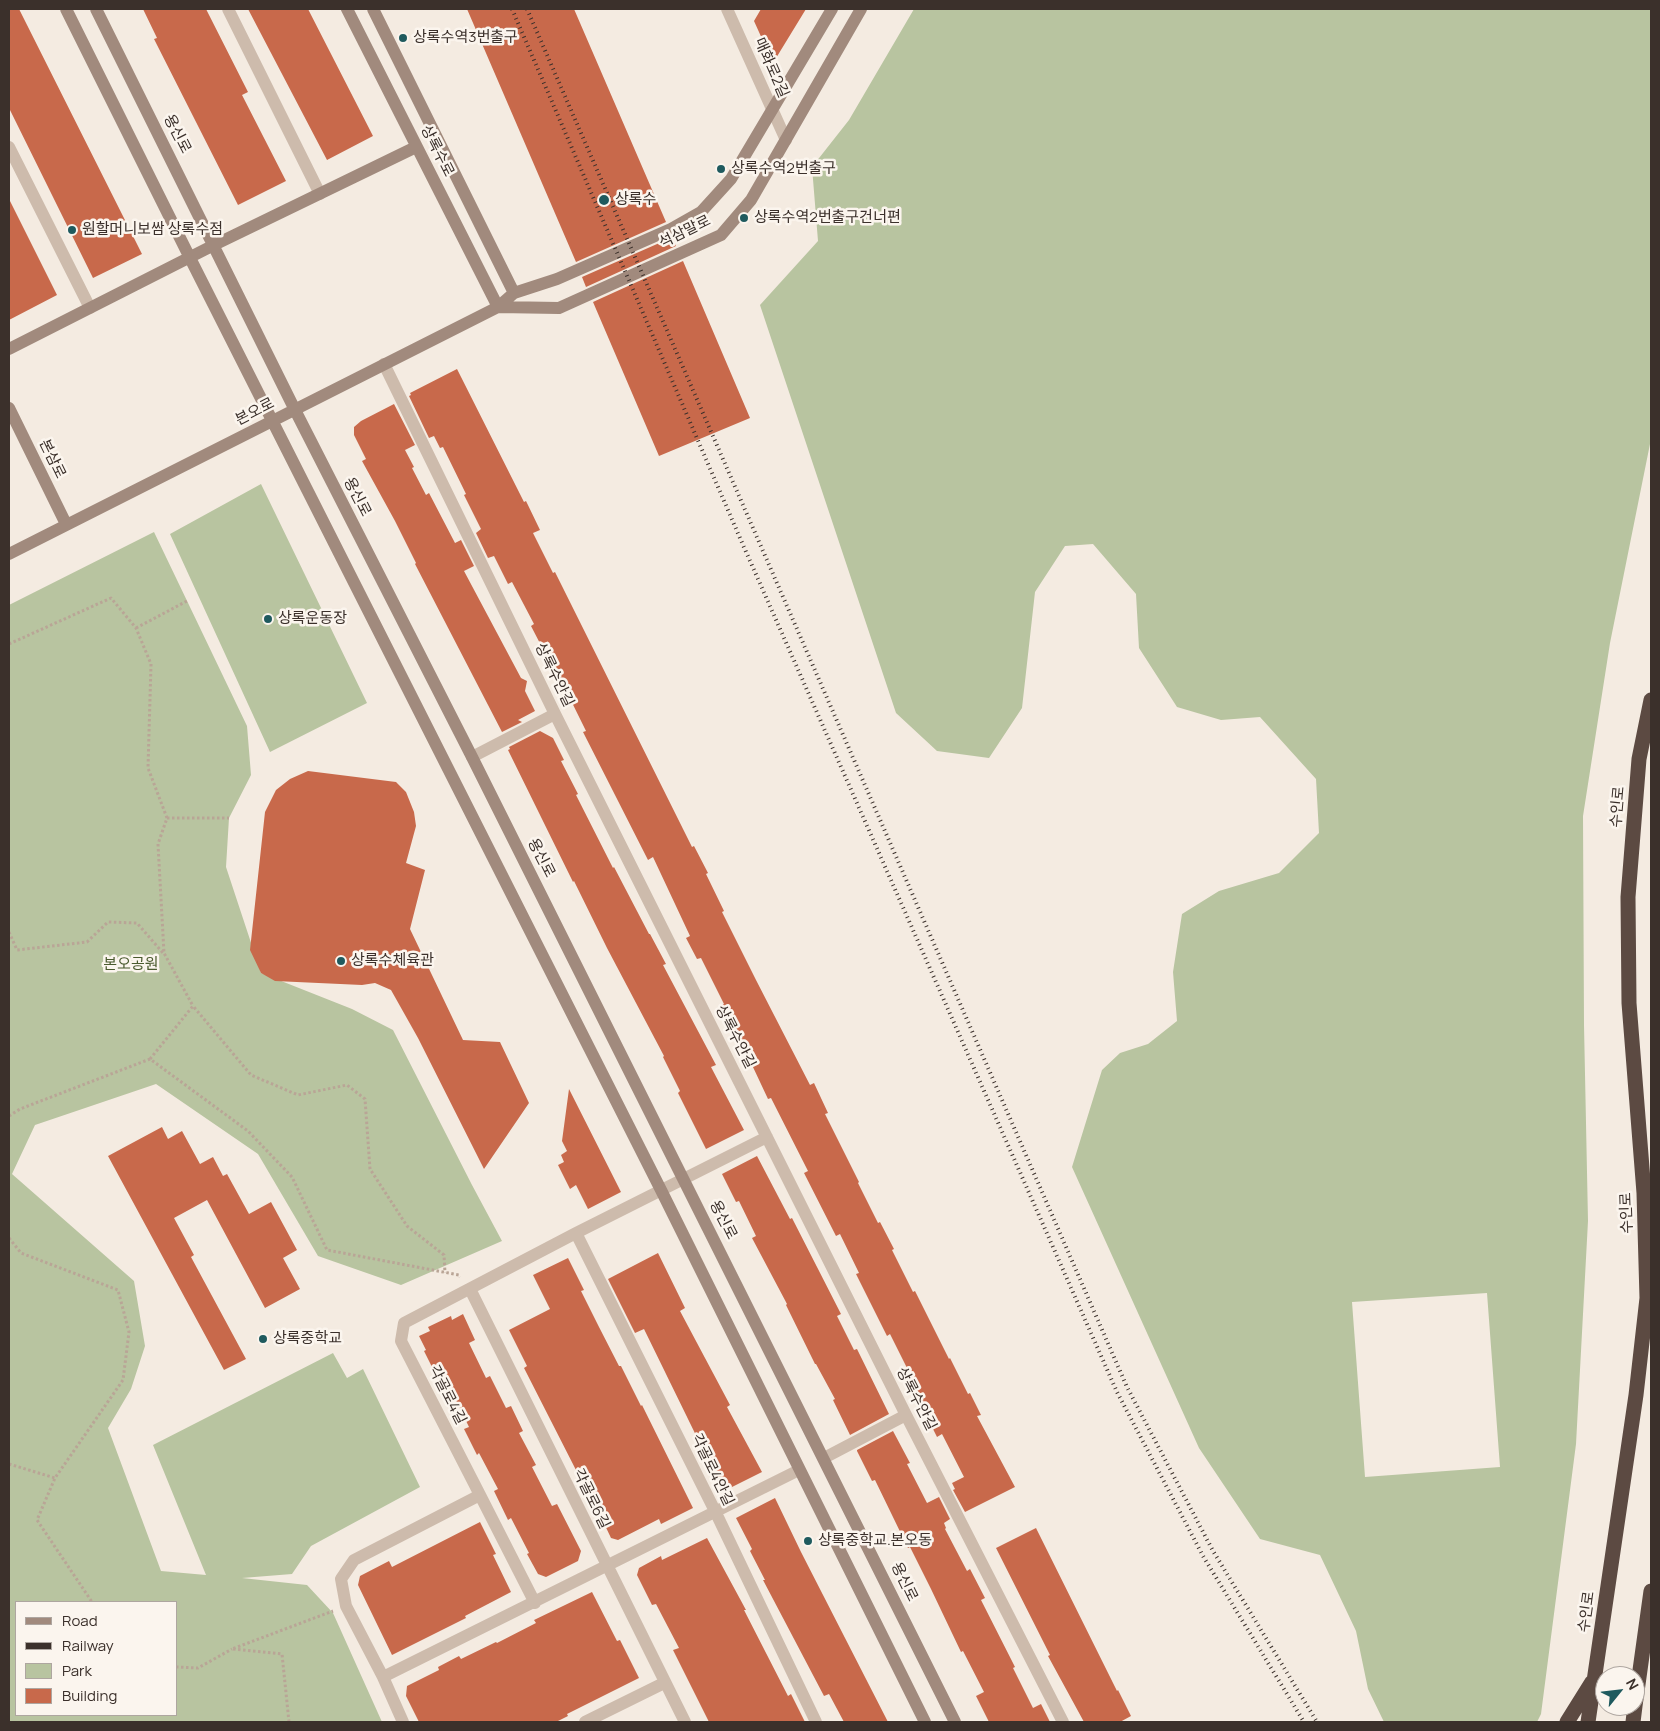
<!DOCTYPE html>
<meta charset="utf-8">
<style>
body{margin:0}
#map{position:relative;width:1660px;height:1731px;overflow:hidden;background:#f4ebe1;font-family:Manrope,sans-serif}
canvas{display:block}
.frame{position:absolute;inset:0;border:10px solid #3b302b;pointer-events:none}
.legend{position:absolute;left:15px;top:1601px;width:162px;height:115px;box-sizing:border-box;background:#fbf5ee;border:1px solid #aea6a0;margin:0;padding:6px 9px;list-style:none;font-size:15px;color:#3b302b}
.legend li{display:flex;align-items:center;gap:10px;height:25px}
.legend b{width:25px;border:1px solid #aea6a0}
.north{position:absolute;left:1595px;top:1666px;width:50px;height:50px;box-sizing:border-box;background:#fbf5ee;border:1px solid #aea6a0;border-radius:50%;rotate:61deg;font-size:14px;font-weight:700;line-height:20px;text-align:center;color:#3b302b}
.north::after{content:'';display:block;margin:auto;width:18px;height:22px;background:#1f5a5e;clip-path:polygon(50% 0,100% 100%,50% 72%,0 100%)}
</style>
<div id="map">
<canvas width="1660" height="1731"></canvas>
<div class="frame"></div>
<ul class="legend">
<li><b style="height:6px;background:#a18a7d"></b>Road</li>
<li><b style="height:6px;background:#3b302b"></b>Railway</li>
<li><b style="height:14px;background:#b8c4a0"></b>Park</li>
<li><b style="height:14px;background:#c8694b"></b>Building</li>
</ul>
<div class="north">N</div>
</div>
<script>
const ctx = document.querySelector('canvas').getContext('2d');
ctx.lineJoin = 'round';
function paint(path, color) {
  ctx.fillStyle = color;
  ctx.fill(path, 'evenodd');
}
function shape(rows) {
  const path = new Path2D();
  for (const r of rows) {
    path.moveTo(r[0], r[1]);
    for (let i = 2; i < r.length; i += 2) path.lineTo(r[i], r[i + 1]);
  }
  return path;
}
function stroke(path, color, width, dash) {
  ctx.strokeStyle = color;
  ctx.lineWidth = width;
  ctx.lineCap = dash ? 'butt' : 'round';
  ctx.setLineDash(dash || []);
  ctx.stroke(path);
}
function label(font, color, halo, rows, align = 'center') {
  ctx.font = font + ' Manrope,"Noto Sans KR",sans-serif';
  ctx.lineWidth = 5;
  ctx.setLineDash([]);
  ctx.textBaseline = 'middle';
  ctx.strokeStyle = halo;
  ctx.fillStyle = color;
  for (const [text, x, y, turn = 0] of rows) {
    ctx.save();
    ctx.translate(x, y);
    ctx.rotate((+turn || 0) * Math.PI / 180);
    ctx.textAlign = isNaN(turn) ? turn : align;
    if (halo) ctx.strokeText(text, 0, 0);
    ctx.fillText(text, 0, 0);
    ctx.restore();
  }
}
const green = shape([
 [914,9,1651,9,1651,439,1610,643,1583,816,1584,1025,1588,1221,1576,1444,1541,1714,1537,1722,1384,1722,1368,1689,1356,1631,1320,1555,1260,1539,1199,1448,1072,1167,1102,1070,1120,1053,1148,1044,1177,1021,1173,972,1182,914,1219,891,1279,873,1319,833,1316,779,1260,717,1221,720,1177,707,1139,648,1136,594,1093,544,1065,546,1035,592,1022,708,989,758,937,751,896,713,760,305,818,241,812,167,849,120],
 [1487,1293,1500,1467,1365,1477,1352,1302],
 [261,484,367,703,270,752,170,534],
 [154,532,247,726,251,775,229,818,226,867,261,973,352,1009,393,1030,472,1185,502,1241,401,1285,318,1256,258,1154,156,1084,35,1125,12,1174,134,1281,145,1346,131,1389,108,1428,161,1571,206,1575,153,1445,333,1353,347,1378,363,1369,420,1487,311,1546,292,1574,242,1578,307,1585,333,1613,382,1722,9,1722,9,605],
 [16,1602,176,1602,176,1715,16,1715]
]);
const building = shape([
 [9,9,19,9,142,254,93,278,9,108],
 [143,9,206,9,248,92,242,95,286,181,238,205,154,39,157,38],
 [248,9,308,9,373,136,327,160],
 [467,9,574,9,666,222,576,262],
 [761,9,806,9,773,63,754,21],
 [9,199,57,295,9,320],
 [673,237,676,246,586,287,582,277],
 [683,261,750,418,659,456,593,302],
 [457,369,524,502,526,501,540,530,533,533,553,573,555,572,692,847,694,846,708,873,706,874,724,911,722,912,756,980,810,1085,814,1083,828,1113,825,1114,859,1182,858,1183,878,1223,880,1222,894,1249,892,1250,913,1292,915,1291,949,1359,950,1358,968,1394,970,1393,981,1415,977,1416,1015,1487,965,1512,953,1490,955,1489,952,1483,964,1477,942,1434,937,1437,908,1379,912,1378,890,1334,887,1336,856,1274,859,1273,840,1234,836,1236,804,1173,808,1171,771,1098,768,1099,737,1033,735,1034,721,1006,724,1004,701,958,697,959,686,938,690,936,653,857,648,860,583,732,586,731,548,654,546,655,531,626,534,624,512,582,508,584,494,556,488,558,476,533,481,529,464,495,466,494,443,447,440,448,434,436,429,438,409,396,411,395,410,393],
 [394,404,415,445,405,450,414,467,412,468,426,495,429,493,455,543,461,540,474,566,464,571,521,678,527,681,525,691,535,711,518,720,522,722,502,732,415,564,416,563,395,521,362,461,366,459,354,435,354,427,361,421],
 [540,731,553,738,564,760,561,761,578,794,576,795,613,868,614,867,649,934,650,934,666,964,663,965,716,1065,711,1067,744,1130,706,1149,678,1093,680,1091,663,1057,664,1056,607,948,574,881,573,882,508,750,510,749,509,747],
 [308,771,396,782,406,792,414,812,416,826,406,863,425,870,410,929,463,1040,500,1042,529,1103,484,1169,418,1038,391,990,375,983,362,985,275,981,261,973,250,950,265,812,276,790,290,779],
 [569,1089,621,1192,588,1209,576,1185,570,1189,558,1165,564,1162,561,1155,567,1151,562,1141],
 [162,1127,168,1139,182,1131,200,1164,213,1157,223,1176,227,1174,249,1214,271,1202,297,1250,283,1258,300,1289,265,1308,207,1200,174,1218,194,1255,191,1257,246,1359,224,1370,108,1156],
 [757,1156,790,1219,792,1218,841,1314,837,1316,854,1350,857,1349,889,1414,850,1435,833,1400,835,1399,816,1364,815,1364,786,1305,787,1304,752,1238,756,1236,739,1201,736,1202,722,1174],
 [658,1253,685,1308,680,1311,730,1405,727,1407,762,1472,722,1492,708,1465,710,1464,644,1329,635,1333,608,1279],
 [568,1258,584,1290,581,1291,599,1327,619,1366,621,1366,641,1406,642,1405,693,1508,661,1524,659,1519,618,1540,611,1538,580,1473,578,1474,524,1368,527,1366,509,1330,550,1309,533,1275],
 [463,1314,475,1340,469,1343,486,1378,490,1376,506,1408,511,1406,523,1431,519,1433,536,1465,532,1467,552,1506,557,1504,581,1551,578,1561,546,1577,538,1574,527,1554,529,1553,511,1518,508,1520,494,1491,498,1489,479,1453,477,1455,464,1429,469,1427,452,1392,446,1395,424,1351,426,1350,419,1336,430,1331,428,1327,451,1316,452,1320],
 [893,1431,910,1463,907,1464,927,1503,939,1497,950,1519,944,1523,946,1528,945,1529,967,1571,970,1569,985,1598,981,1600,1015,1667,1013,1668,1033,1708,1041,1704,1050,1722,989,1722,976,1696,984,1692,963,1651,961,1652,931,1589,910,1547,908,1548,875,1480,872,1481,857,1451,857,1450],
 [775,1498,801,1552,888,1722,844,1722,829,1694,824,1696,763,1580,765,1580,750,1551,752,1549,736,1518],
 [480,1522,496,1554,493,1555,511,1592,465,1616,466,1618,392,1655,358,1585,360,1576,389,1561,392,1567],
 [1036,1528,1117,1691,1118,1690,1131,1716,1120,1722,1084,1722,1048,1656,1050,1655,996,1548],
 [707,1538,746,1610,744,1610,788,1696,791,1694,805,1722,709,1722,673,1650,679,1648,656,1604,652,1605,637,1575,639,1568,661,1556,662,1560],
 [592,1592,617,1641,620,1640,639,1678,567,1714,568,1716,556,1722,419,1722,406,1696,407,1686,439,1670,438,1667,459,1656,461,1659,496,1642,497,1643,536,1623,534,1620]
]);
const path = shape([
 [136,628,187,601],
 [9,644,111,598,136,628,151,664,148,768,167,818,158,844,164,953,193,1006],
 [167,818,229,818],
 [9,932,17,950,87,942,108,922,137,923,163,953],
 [150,1059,193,1006,251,1075,298,1095,347,1085,365,1099,370,1169,407,1226,444,1255,445,1273],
 [9,1116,20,1109,150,1059,248,1131,292,1177,327,1250,459,1275,460,1277],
 [9,1238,21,1253,118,1290,129,1332,123,1380,55,1478,37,1520,92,1602],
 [9,1464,55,1478],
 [176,1667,198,1668,232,1649],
 [289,1722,282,1654,232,1649,333,1611]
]);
const street = shape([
 [228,9,320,194],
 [727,9,786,140],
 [9,147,90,308],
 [384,364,555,714,906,1415,1063,1722],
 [472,757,555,714],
 [576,1233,715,1511,816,1722],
 [470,1289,685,1722],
 [824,1458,906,1415],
 [480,1495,535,1603],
 [383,1677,799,1470],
 [403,1722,383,1677,346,1606,341,1579,354,1560,480,1495,401,1341,404,1323,576,1233,767,1137],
 [585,1722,664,1683]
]);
const secondary = shape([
 [66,9,190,258,661,1190,925,1722],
 [96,9,295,410,472,757,955,1722],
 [347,9,498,307,559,308,721,235,751,200,861,9],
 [373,9,514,293],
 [9,349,214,245,416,147],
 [9,408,66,524],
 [9,554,498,307,514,293,557,279,671,229,701,212,731,179,832,9]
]);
const highway = shape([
 [1635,1706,1651,1591],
 [1567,1722,1592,1682],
 [1588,1722,1636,1395,1647,1298,1644,1193,1629,1003,1628,897,1639,759,1651,700],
 [1633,1722,1635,1706]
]);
const rail = shape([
 [512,9,743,545,1117,1392,1203,1556,1304,1722],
 [527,9,1127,1387,1213,1551,1317,1722]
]);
const markers = [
 [403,38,5,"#1f5a5e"],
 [721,169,5,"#1f5a5e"],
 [604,200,6,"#1f5a5e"],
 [744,218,5,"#1f5a5e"],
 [72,230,5,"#1f5a5e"],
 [268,619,5,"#1f5a5e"],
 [341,961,5,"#1f5a5e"],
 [263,1339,5,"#1f5a5e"],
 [808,1541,5,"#1f5a5e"]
];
const poiNames = [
 ["상록수역3번출구",413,38],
 ["상록수역2번출구",731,169],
 ["상록수",615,200],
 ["상록수역2번출구건너편",754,218],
 ["원할머니보쌈 상록수점",82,230],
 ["상록운동장",278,619],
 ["상록수체육관",351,961],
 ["상록중학교",273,1339],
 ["상록중학교.본오동",818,1541]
];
const streetNames = [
 ["매화로2길",771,68,66],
 ["용신로",177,134,63],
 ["상록수로",437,151,63],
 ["석삼말로",685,232,-26],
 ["본오로",255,412,-27],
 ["본삼로",52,459,64],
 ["용신로",357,497,63],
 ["상록수안길",554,675,64],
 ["수인로",1618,807,-85],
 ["용신로",541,858,63],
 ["상록수안길",735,1037,63],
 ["수인로",1627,1213,-92],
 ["용신로",723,1220,63],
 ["각골로4길",447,1395,63],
 ["상록수안길",916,1399,63],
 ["각골로4안길",712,1470,64],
 ["각골로6길",591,1499,64],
 ["용신로",904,1582,64],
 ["수인로",1587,1612,-82]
];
const parkNames = [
 ["본오공원",131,965]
];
paint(green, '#b8c4a0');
paint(building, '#c8694b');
stroke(path, '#b9a596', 3, [2.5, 2.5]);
stroke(street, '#cdbbac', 12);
stroke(secondary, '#a18a7d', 12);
stroke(highway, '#5c4a42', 15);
stroke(rail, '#3b302b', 4, [1, 4]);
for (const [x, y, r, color] of markers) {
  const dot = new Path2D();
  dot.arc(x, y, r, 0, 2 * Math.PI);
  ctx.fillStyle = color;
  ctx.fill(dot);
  stroke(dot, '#fbf5ee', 2);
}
label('15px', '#3b302b', '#fbf5ee', poiNames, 'left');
label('15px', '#3b302b', '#fbf5ee', streetNames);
label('15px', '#4a5a2e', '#fbf5ee', parkNames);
</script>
